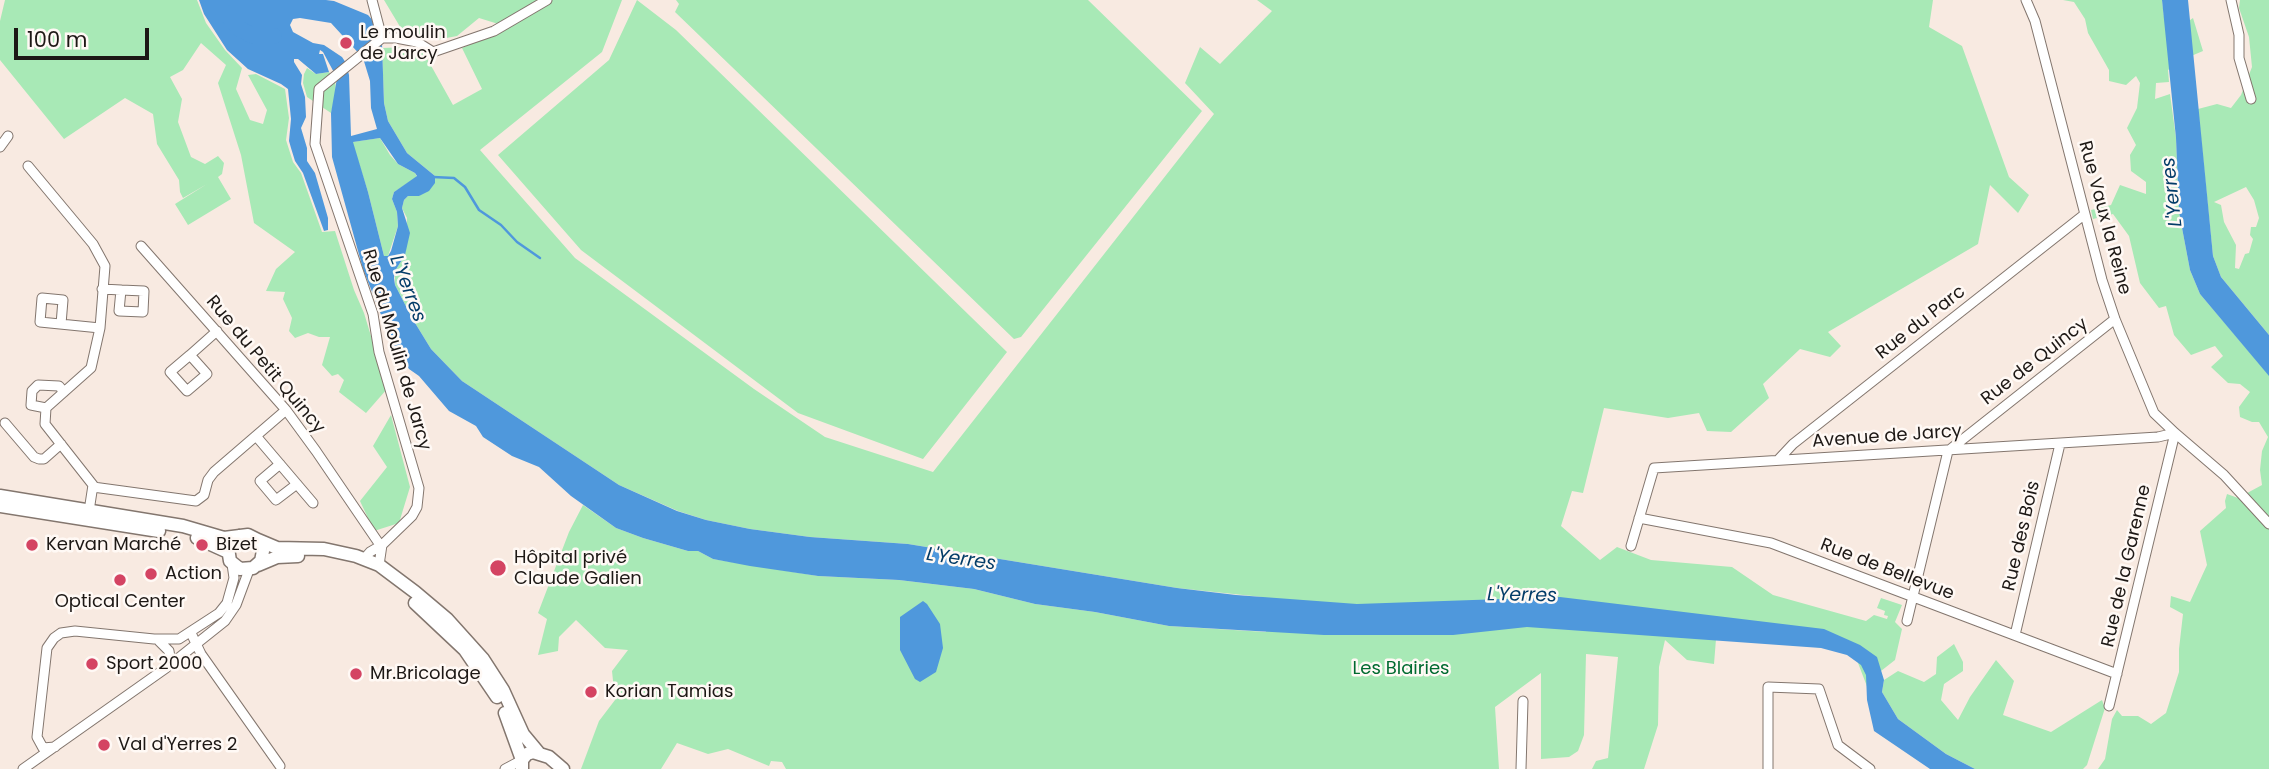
<!DOCTYPE html>
<meta charset="utf-8">
<style>
body{margin:0}
#map{position:relative;width:2269px;height:769px;overflow:hidden;background:#f8eae1;font-family:Poppins,sans-serif}
canvas{display:block}
.scale{position:absolute;left:14px;top:28px;width:135px;height:32px;box-sizing:border-box;border:4px solid #1d1815;border-top:0;padding-left:9px;font-size:21px;line-height:24px;white-space:nowrap;color:#1d1815;-webkit-text-stroke:5px #fff9f5;paint-order:stroke}
</style>
<div id="map">
<canvas width="2269" height="769"></canvas>
<div class="scale">100 m</div>
</div>
<script>
const ctx = document.querySelector('canvas').getContext('2d');
ctx.lineJoin = 'round';
function paint(path, color) {
  ctx.fillStyle = color;
  ctx.fill(path, 'evenodd');
}
function shape(rows) {
  const path = new Path2D();
  for (const r of rows) {
    path.moveTo(r[0], r[1]);
    for (let i = 2; i < r.length; i += 2) path.lineTo(r[i], r[i + 1]);
  }
  return path;
}
function stroke(path, color, width, dash) {
  ctx.strokeStyle = color;
  ctx.lineWidth = width;
  ctx.lineCap = dash ? 'butt' : 'round';
  ctx.setLineDash(dash || []);
  ctx.stroke(path);
}
function label(font, color, halo, rows, align = 'center') {
  ctx.font = font + ' Poppins,sans-serif';
  ctx.lineWidth = 5;
  ctx.setLineDash([]);
  ctx.textBaseline = 'middle';
  ctx.strokeStyle = halo;
  ctx.fillStyle = color;
  for (const [text, x, y, turn = 0] of rows) {
    ctx.save();
    ctx.translate(x, y);
    ctx.rotate((+turn || 0) * Math.PI / 180);
    ctx.textAlign = isNaN(turn) ? turn : align;
    if (halo) ctx.strokeText(text, 0, 0);
    ctx.fillText(text, 0, 0);
    ctx.restore();
  }
}
const green = shape([
 [5,0,197,0,206,23,225,50,242,68,236,89,250,120,263,124,267,110,248,75,256,74,285,89,289,118,286,140,293,162,301,173,322,232,335,231,354,290,364,313,387,389,366,413,339,392,344,380,338,374,332,376,322,365,330,337,319,337,308,333,295,338,289,331,292,318,283,299,285,292,266,291,276,269,295,252,254,223,241,155,218,83,226,65,201,43,183,70,170,77,182,99,178,122,191,157,205,164,218,156,224,163,222,174,218,177,231,199,188,225,175,204,207,184,183,198,180,192,179,180,157,144,153,114,125,98,64,139,0,60,0,21],
 [384,0,622,0,602,52,480,150,575,258,754,389,825,437,933,472,1214,114,1185,83,1200,47,1220,64,1272,11,1257,0,1933,0,1929,27,1962,46,2009,177,2029,195,2018,213,1990,185,1978,244,1828,332,1841,346,1830,357,1800,349,1763,384,1769,398,1731,432,1707,431,1699,413,1668,418,1604,408,1583,493,1572,491,1561,526,1600,560,1617,547,1651,560,1732,567,1773,595,1866,621,1874,615,1887,619,1888,616,1884,615,1885,611,1877,608,1881,598,1902,605,1895,622,1902,629,1895,660,1872,678,1868,689,1853,650,1716,639,1714,664,1687,660,1665,640,1659,667,1658,725,1644,769,1592,769,1596,761,1608,758,1618,657,1586,654,1584,735,1578,751,1569,757,1541,759,1541,673,1495,707,1499,769,786,769,782,762,771,761,769,766,728,749,708,754,677,743,661,769,581,769,599,721,615,700,612,671,628,650,605,648,576,620,559,637,558,651,538,655,547,619,538,613,569,532,583,505,616,528,643,538,688,551,698,551,713,559,818,576,899,580,974,589,1035,604,1095,612,1169,626,1266,632,1262,597,1177,588,908,544,810,537,750,529,706,520,678,511,619,485,462,381,431,349,412,318,395,285,395,271,405,255,407,218,402,208,404,200,408,196,419,196,435,176,407,153,388,121,384,103,382,48,409,47,424,53,453,105,482,89,462,48,508,27,479,18,457,36,436,40,402,30],
 [637,0,676,30,1007,352,923,459,798,413,581,250,498,155,609,60],
 [676,0,1088,0,1202,111,1021,337,1014,339,675,12,679,4],
 [2063,0,2162,0,2164,17,2183,25,2193,18,2203,51,2184,59,2168,70,2169,82,2156,83,2155,99,2170,94,2176,138,2179,212,2190,270,2200,294,2269,375,2269,769,2098,769,2105,759,2112,719,2117,710,2122,716,2138,716,2151,724,2166,713,2179,672,2179,649,2183,614,2170,607,2171,596,2190,602,2207,565,2200,531,2226,508,2225,501,2227,494,2238,498,2262,485,2260,470,2262,451,2268,437,2259,422,2252,422,2240,417,2239,407,2250,392,2240,384,2228,383,2211,367,2223,356,2215,346,2191,355,2174,335,2166,306,2159,308,2140,283,2129,236,2113,214,2093,219,2091,210,2111,205,2120,185,2146,194,2146,182,2131,171,2130,155,2136,145,2127,128,2137,108,2140,83,2136,76,2126,85,2109,81,2109,70,2088,33,2085,19,2074,2],
 [2240,0,2269,0,2269,335,2221,277,2213,256,2198,109,2217,104,2231,108,2241,95,2252,67,2249,37,2239,8],
 [2246,187,2254,200,2259,218,2256,227,2251,227,2250,235,2253,239,2249,253,2245,254,2239,269,2235,268,2236,245,2224,222,2221,205,2214,202],
 [307,68,316,74,329,72,335,80,336,92,331,113,307,97,303,83,304,74],
 [380,138,390,155,398,164,415,173,417,177,394,192,392,199,397,212,398,226,388,256,384,256,368,192,352,142],
 [391,415,410,487,399,523,374,531,360,501,387,467,373,446],
 [1954,644,1963,662,1963,671,1944,684,1941,700,1958,720,1970,697,1996,660,2014,681,2003,715,2051,732,2102,700,2105,708,2087,765,2083,769,1975,769,1946,754,1898,719,1882,692,1884,680,1898,671,1924,682,1936,674,1937,657]
]);
const water = shape([
 [199,0,326,0,334,1,368,15,375,23,382,44,384,103,388,121,407,153,435,176,435,183,429,191,419,196,408,196,404,200,402,208,410,233,405,255,395,271,394,278,395,285,412,318,431,349,462,381,619,485,677,511,706,520,750,529,810,537,908,544,1177,588,1236,595,1357,604,1560,597,1824,629,1860,645,1877,657,1884,680,1882,692,1898,719,1946,754,1975,769,1930,769,1874,731,1867,700,1866,675,1861,665,1847,655,1821,648,1527,627,1453,635,1324,635,1169,626,1095,612,1035,604,974,589,899,580,818,576,750,566,713,559,698,551,688,551,643,538,616,528,571,496,539,467,512,456,483,437,476,426,449,411,419,376,409,369,391,340,363,269,332,157,331,113,337,78,323,52,320,50,319,54,323,54,329,72,316,74,298,59,294,59,294,62,302,75,301,84,305,97,306,117,301,128,307,148,307,161,315,173,328,218,328,230,324,231,303,173,295,161,291,148,289,141,291,119,288,89,281,84,248,69,227,50,204,14],
 [300,18,331,23,363,58,370,81,371,108,377,129,351,136,349,75,346,63,342,57,324,45,313,43,293,32,290,25,293,19],
 [380,138,398,164,415,173,417,176,394,192,392,199,397,212,398,226,391,251,388,256,384,256,368,192,353,142],
 [2162,0,2188,0,2213,256,2221,277,2269,335,2269,376,2200,294,2190,270,2179,212,2176,138],
 [923,601,927,604,940,624,943,648,936,672,920,682,915,679,900,650,900,617]
]);
const stream = shape([
 [433,177,454,178,465,187,479,210,501,225,517,242,540,258]
]);
const river = shape([
 [213,0,240,29,253,36,274,36]
]);
const minor = shape([
 [372,0,382,38],
 [2026,0,2035,21,2102,280,2115,319,2154,413,2175,433,2224,475,2269,524],
 [2231,0,2239,35,2239,58,2251,99],
 [0,147,8,136],
 [28,166,93,244,105,266,100,328,91,368,46,408,45,424,93,485,89,511],
 [141,246,286,410,316,451,378,542,382,545],
 [102,289,121,290,144,291,143,312,119,311,121,290],
 [61,324,63,300,42,298,40,322,100,328],
 [190,355,207,374,187,391,170,372,190,355,217,331],
 [46,408,31,405,32,391,38,385,59,386,64,392],
 [5,423,34,457,39,459,44,459,61,444],
 [256,436,313,503],
 [1778,460,1793,444,2085,214],
 [280,464,260,481,276,500,297,484],
 [93,487,196,501,204,495,208,480,214,472,286,410],
 [1639,518,1771,543,2117,674],
 [1631,546,1654,468,2158,437,2175,433],
 [364,559,370,552,382,545,412,516,417,507,419,488,379,352,373,314,315,144,319,89,382,38,396,38,417,42,433,52,494,31,547,0],
 [379,565,382,545],
 [1907,621,1948,451,2115,319],
 [191,633,201,654,280,766],
 [2015,635,2060,444],
 [159,641,169,651,170,657,167,666],
 [2109,706,2175,433],
 [55,747,43,748,37,737,47,648,54,638,61,633,75,631,154,639,179,639,219,613,227,603,234,578,232,564],
 [23,769,166,668,225,621,236,605,249,570],
 [505,769,522,760],
 [1521,769,1523,701],
 [1768,769,1768,687,1819,689,1838,745,1870,769]
]);
const secondary = shape([
 [0,496,183,526,224,538,248,535,258,540,263,551,261,561,253,568,240,569,230,561,228,548,239,536],
 [0,506,159,531],
 [197,538,228,552],
 [258,540,277,548,324,549,356,556,379,565,415,592,447,619,483,659,503,690,523,734,538,752],
 [258,565,277,557,298,556],
 [415,603,465,650,497,697],
 [505,713,522,760],
 [522,769,522,760,527,754,533,752,549,757,563,769]
]);
const markers = [
 [346,43,7,"#d44463"],
 [32,545,7,"#d44463"],
 [202,545,7,"#d44463"],
 [498,568,9,"#d44463"],
 [151,574,7,"#d44463"],
 [120,580,7,"#d44463"],
 [92,664,7,"#d44463"],
 [356,674,7,"#d44463"],
 [591,692,7,"#d44463"],
 [104,745,7,"#d44463"]
];
const poiNames = [
 ["Le moulin",360,33],
 ["de Jarcy",360,54],
 ["Kervan Marché",46,545],
 ["Bizet",216,545],
 ["Hôpital privé",514,558],
 ["Claude Galien",514,579],
 ["Action",165,574],
 ["Optical Center",120,602,"center"],
 ["Sport 2000",106,664],
 ["Mr.Bricolage",370,674],
 ["Korian Tamias",605,692],
 ["Val d'Yerres 2",118,745]
];
const streetNames = [
 ["Rue Vaux la Reine",2104,218,75],
 ["Rue du Parc",1921,323,-38],
 ["Rue du Moulin de Jarcy",396,350,74],
 ["Rue de Quincy",2035,362,-38],
 ["Rue du Petit Quincy",265,365,50],
 ["Avenue de Jarcy",1887,437,-4],
 ["Rue des Bois",2022,536,-77],
 ["Rue de la Garenne",2127,566,-77],
 ["Rue de Bellevue",1887,570,21]
];
const parkNames = [
 ["Les Blairies",1401,669]
];
const waterNames = [
 ["L'Yerres",2173,192,-96],
 ["L'Yerres",407,289,69],
 ["L'Yerres",961,560,8],
 ["L'Yerres",1522,596,1]
];
paint(green, '#a8e9b6');
paint(water, '#4f98dc');
stroke(stream, '#4f98dc', 2.5);
stroke(river, '#4f98dc', 16);
stroke(minor, '#83766e', 11);
stroke(secondary, '#83766e', 15);
stroke(minor, '#fff', 9);
stroke(secondary, '#fff', 12);
for (const [x, y, r, color] of markers) {
  const dot = new Path2D();
  dot.arc(x, y, r, 0, 2 * Math.PI);
  ctx.fillStyle = color;
  ctx.fill(dot);
  stroke(dot, '#fff9f5', 2.5);
}
label('18px', '#1d1815', '#fff9f5', poiNames, 'left');
label('18px', '#1d1815', '#fff9f5', streetNames);
label('18px', '#016a30', '#fff9f5', parkNames);
label('italic 19px', '#033c68', '#fff9f5', waterNames);
</script>
